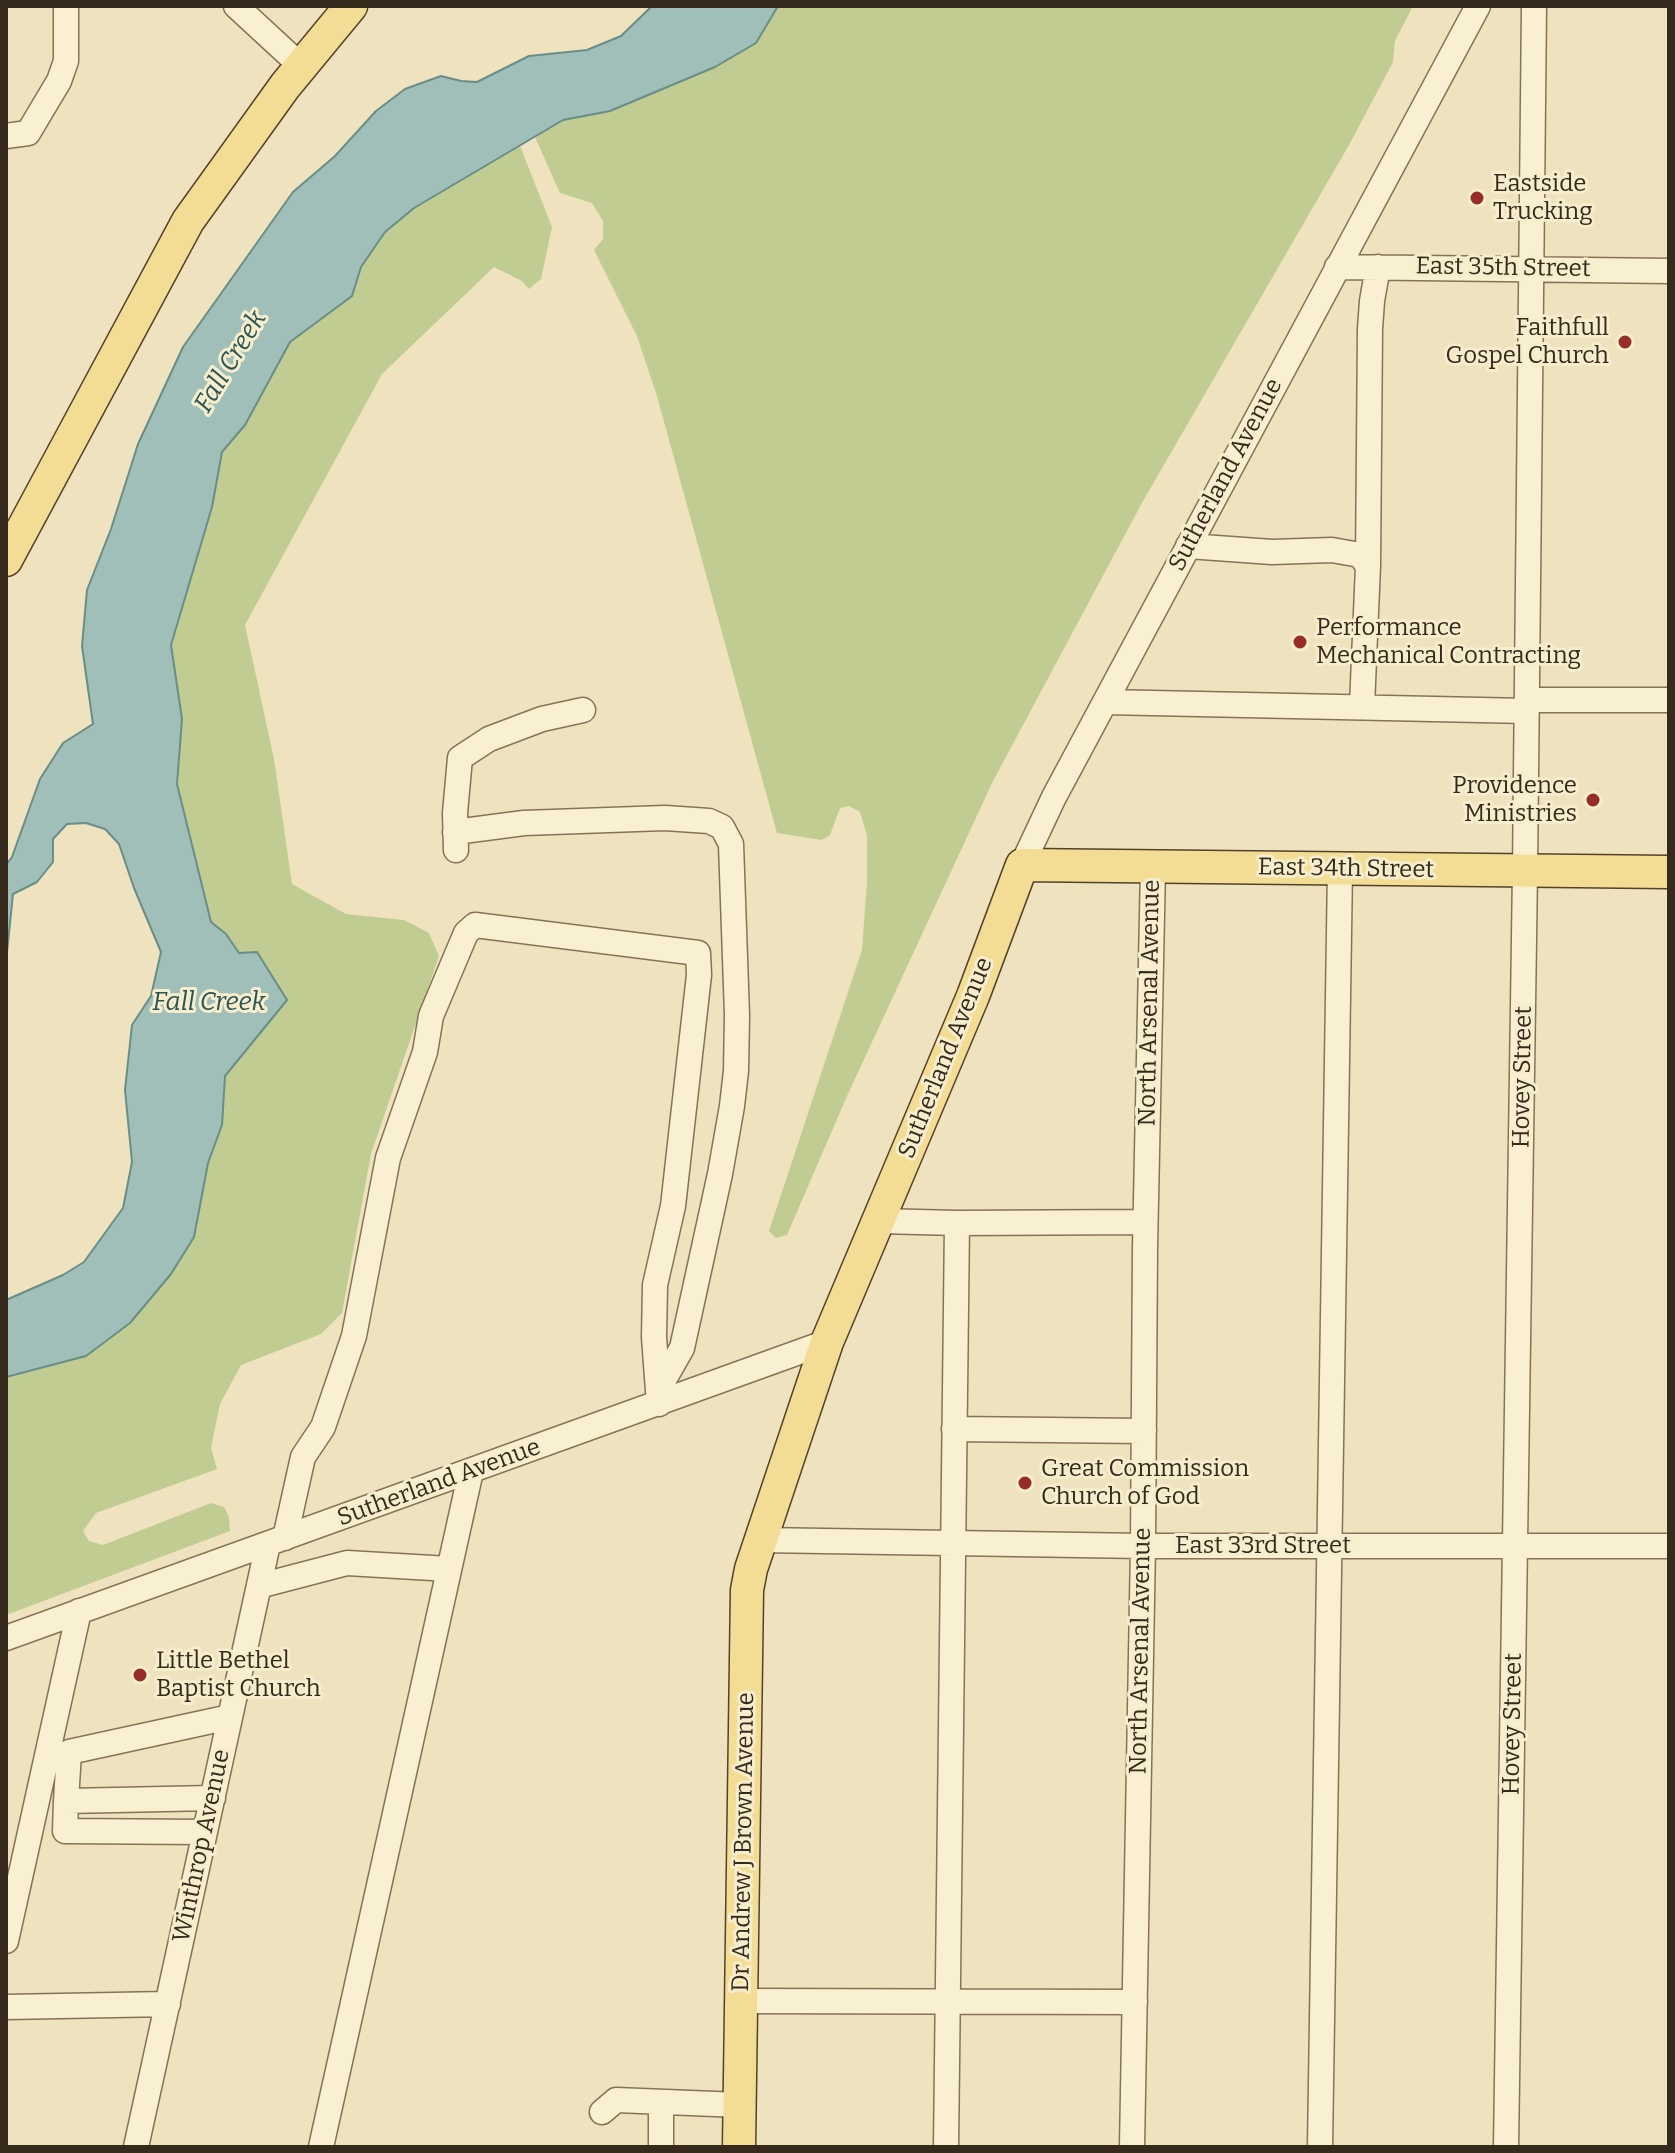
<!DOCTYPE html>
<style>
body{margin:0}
#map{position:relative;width:1675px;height:2153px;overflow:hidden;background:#eee3be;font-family:Bitter,serif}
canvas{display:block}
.frame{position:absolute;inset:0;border:8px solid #352a1b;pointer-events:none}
</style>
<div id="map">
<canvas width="1675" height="2153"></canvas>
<div class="frame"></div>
</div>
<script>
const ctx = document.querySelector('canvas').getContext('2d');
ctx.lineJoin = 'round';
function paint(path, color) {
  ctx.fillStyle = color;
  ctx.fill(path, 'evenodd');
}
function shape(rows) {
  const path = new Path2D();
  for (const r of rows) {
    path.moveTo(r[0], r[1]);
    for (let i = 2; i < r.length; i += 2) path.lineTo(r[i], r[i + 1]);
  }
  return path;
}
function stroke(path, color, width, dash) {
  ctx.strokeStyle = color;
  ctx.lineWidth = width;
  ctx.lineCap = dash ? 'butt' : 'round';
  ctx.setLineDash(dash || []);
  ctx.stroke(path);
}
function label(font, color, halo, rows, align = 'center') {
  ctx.font = font + ' Bitter,serif';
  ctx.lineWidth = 6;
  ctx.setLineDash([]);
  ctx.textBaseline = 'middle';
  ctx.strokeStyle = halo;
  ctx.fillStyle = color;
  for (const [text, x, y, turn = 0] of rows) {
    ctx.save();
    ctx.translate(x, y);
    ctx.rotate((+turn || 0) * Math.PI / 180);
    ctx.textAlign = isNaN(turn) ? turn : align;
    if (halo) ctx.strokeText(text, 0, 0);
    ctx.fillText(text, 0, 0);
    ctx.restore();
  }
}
const green = shape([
 [778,6,1413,6,1395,41,1393,62,1349,145,1143,501,993,781,847,1096,787,1235,776,1238,769,1231,862,950,867,882,867,835,860,812,849,806,840,808,830,835,822,840,777,833,657,396,637,336,594,250,603,239,603,221,592,203,560,193,535,137,563,120,610,111,715,67,774,14],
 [520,146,552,227,541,279,529,289,522,281,494,267,382,374,245,625,274,759,292,884,346,914,404,920,429,933,439,956,371,1154,342,1313,321,1334,241,1365,220,1404,211,1448,217,1469,96,1513,83,1531,89,1541,103,1545,211,1503,224,1507,229,1517,230,1531,6,1615,6,1377,86,1356,194,1237,208,1163,222,1125,225,1076,287,1000,239,953,226,934,211,922,177,784,182,719,171,645,212,507,222,452,245,425,290,342,352,296,361,267,385,232,414,208]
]);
const water = shape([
 [652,6,778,6,756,43,715,67,610,111,563,120,414,208,385,232,361,267,352,296,290,342,245,425,222,452,212,507,171,645,182,719,177,784,211,922,226,934,239,953,257,952,287,1000,225,1076,222,1125,208,1163,194,1237,171,1274,130,1323,86,1356,6,1377,6,1300,63,1275,84,1262,123,1208,132,1162,125,1090,132,1025,151,996,161,952,134,888,119,844,105,829,86,823,67,824,53,839,53,862,37,882,13,894,6,962,6,865,12,857,40,779,63,743,93,724,82,646,87,590,111,529,138,444,183,347,293,192,335,156,376,111,405,89,441,76,461,81,477,82,529,56,587,50,621,36,652,6]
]);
const minor = shape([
 [236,6,301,66],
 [6,136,28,133,59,81,66,61,66,6],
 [1337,267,1669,271],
 [1188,546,1272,552,1332,550,1360,555,1368,566,1362,706],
 [1368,566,1370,329,1372,301,1378,267],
 [1527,700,1669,700],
 [1105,702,1527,711],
 [455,832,524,823,665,818,709,821,722,827,731,844,737,1015,736,1071,732,1106,720,1174,682,1348,658,1390],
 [456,850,455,813,460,758,489,739,542,719,583,710],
 [1022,865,1054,797,1478,6],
 [879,1221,957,1223,1145,1222],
 [954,1429,1144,1431],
 [285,1538,303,1457,323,1427,354,1336,388,1158,425,1052,431,1016,466,933,475,925,698,953,699,975,673,1206,655,1285,654,1337,659,1404],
 [760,1540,1143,1546,1669,1546],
 [259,1586,347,1563,449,1569],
 [6,1638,827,1342],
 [213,1798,66,1801,69,1752,230,1717],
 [66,1801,65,1831,205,1832],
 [6,1941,79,1611],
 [742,2001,1135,2002],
 [6,2007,168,2004],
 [602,2112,616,2100,740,2105],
 [136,2147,268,1544],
 [321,2147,471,1471],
 [661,2147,661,2102],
 [946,2147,957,1223],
 [1132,2147,1143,1546,1145,1248,1153,867],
 [1320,2147,1340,869],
 [1506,2147,1525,871,1534,6]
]);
const major = shape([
 [6,560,188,221,285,86,351,6],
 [739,2147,747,1590,751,1569,827,1342,973,996,1022,865,1669,872]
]);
const markers = [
 [1477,198,8,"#962d26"],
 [1625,342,8,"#962d26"],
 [1300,642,8,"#962d26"],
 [1593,800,8,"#962d26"],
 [1025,1483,8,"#962d26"],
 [140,1675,8,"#962d26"]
];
const poiNames = [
 ["Eastside",1493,184],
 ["Trucking",1493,212],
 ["Faithfull",1609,328,"right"],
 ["Gospel Church",1609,356,"right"],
 ["Performance",1316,628],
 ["Mechanical Contracting",1316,656],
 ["Providence",1577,786,"right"],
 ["Ministries",1577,814,"right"],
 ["Great Commission",1041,1469],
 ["Church of God",1041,1497],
 ["Little Bethel",156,1661],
 ["Baptist Church",156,1689]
];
const streetNames = [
 ["East 35th Street",1503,268,1],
 ["Sutherland Avenue",1226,475,-62],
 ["East 34th Street",1346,869,1],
 ["North Arsenal Avenue",1150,1003,-89],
 ["Sutherland Avenue",946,1058,-68],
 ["Hovey Street",1523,1077,-89],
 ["Sutherland Avenue",439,1483,-20],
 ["East 33rd Street",1263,1546],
 ["North Arsenal Avenue",1141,1651,-89],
 ["Hovey Street",1513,1724,-89],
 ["Dr Andrew J Brown Avenue",744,1842,-89],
 ["Winthrop Avenue",202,1846,-78]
];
const waterNames = [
 ["Fall Creek",231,362,-59],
 ["Fall Creek",209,1003]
];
paint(green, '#c1cc92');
paint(water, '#a1bfb9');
stroke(water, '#698d87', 2);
stroke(minor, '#867356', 27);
stroke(major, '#54412b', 35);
stroke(minor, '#f9f0d1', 24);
stroke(major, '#f3dc94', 32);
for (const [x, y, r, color] of markers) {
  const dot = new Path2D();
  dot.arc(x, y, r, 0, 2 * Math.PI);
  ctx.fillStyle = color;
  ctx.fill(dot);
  stroke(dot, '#f6edcd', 3);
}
label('24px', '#352a1b', '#f6edcd', poiNames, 'left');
label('24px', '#352a1b', '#f6edcd', streetNames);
label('italic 26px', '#2a5555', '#f6edcd', waterNames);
</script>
